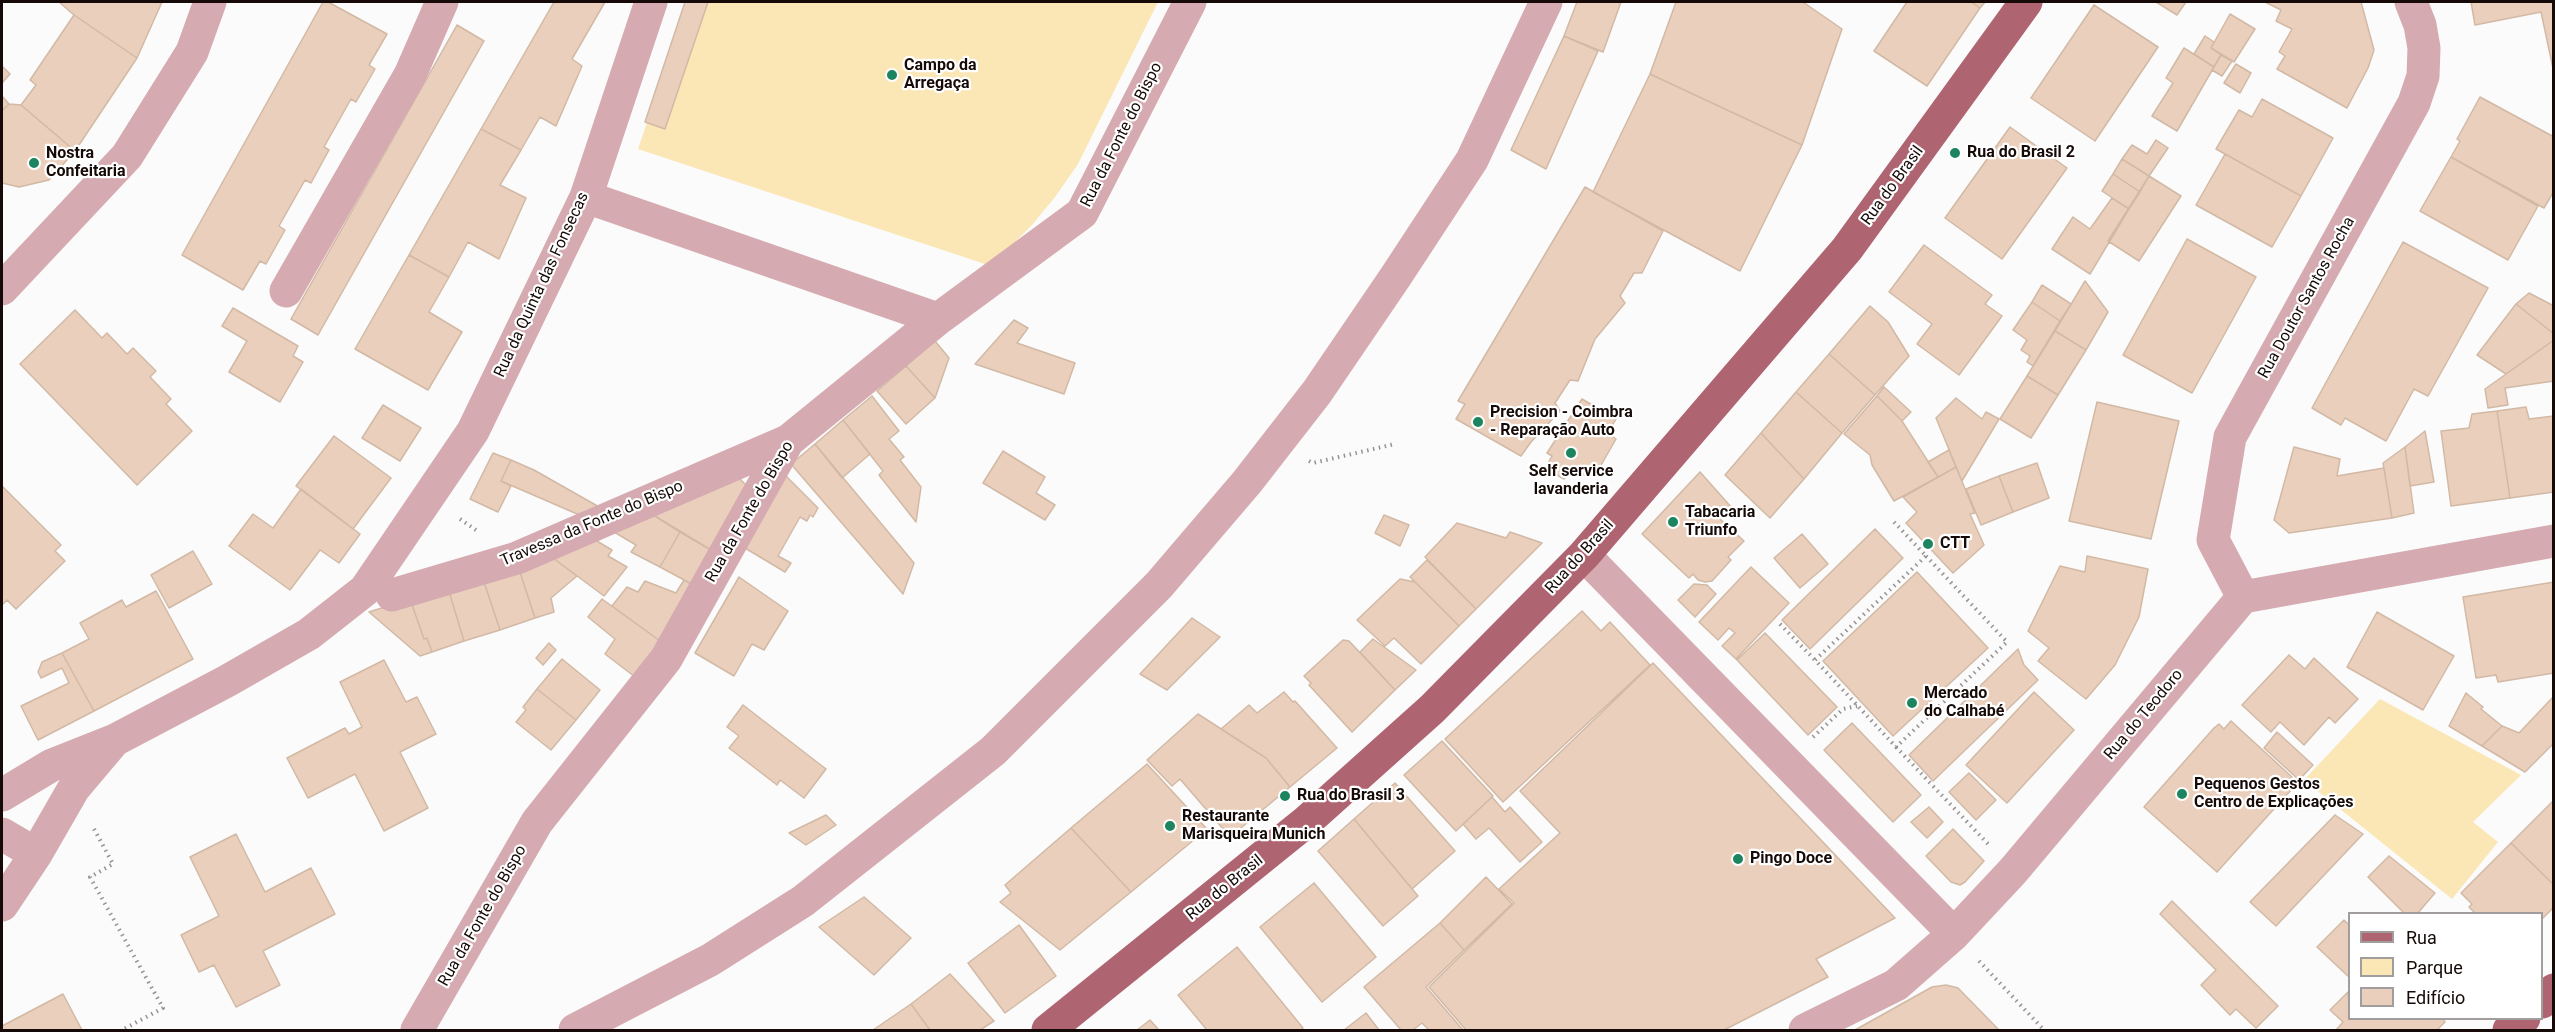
<!DOCTYPE html>
<meta charset="utf-8">
<style>
body{margin:0}
#map{position:relative;width:2555px;height:1032px;overflow:hidden;background:#fbfbfb;font-family:Roboto,sans-serif}
canvas{display:block}
.frame{position:absolute;inset:0;border:3px solid #150a07;pointer-events:none}
.legend{position:absolute;left:2348px;top:912px;width:195px;height:108px;box-sizing:border-box;background:#fff;border:2px solid #a19d9c;margin:0;padding:8px 10px;list-style:none;font-size:18px;color:#150a07}
.legend li{display:flex;align-items:center;gap:12px;height:30px}
.legend b{width:30px;border:2px solid #a19d9c}
</style>
<div id="map">
<canvas width="2555" height="1032"></canvas>
<div class="frame"></div>
<ul class="legend">
<li><b style="height:8px;background:#af6571"></b>Rua</li>
<li><b style="height:16px;background:#fbe6b5"></b>Parque</li>
<li><b style="height:16px;background:#ead0bc"></b>Edifício</li>
</ul>
</div>
<script>
const ctx = document.querySelector('canvas').getContext('2d');
ctx.lineJoin = 'round';
function paint(path, color) {
  ctx.fillStyle = color;
  ctx.fill(path, 'evenodd');
}
function shape(rows) {
  const path = new Path2D();
  for (const r of rows) {
    path.moveTo(r[0], r[1]);
    for (let i = 2; i < r.length; i += 2) path.lineTo(r[i], r[i + 1]);
  }
  return path;
}
function stroke(path, color, width, dash) {
  ctx.strokeStyle = color;
  ctx.lineWidth = width;
  ctx.lineCap = dash ? 'butt' : 'round';
  ctx.setLineDash(dash || []);
  ctx.stroke(path);
}
function label(font, color, halo, rows, align = 'center') {
  ctx.font = font + ' Roboto,sans-serif';
  ctx.lineWidth = 4.5;
  ctx.setLineDash([]);
  ctx.textBaseline = 'middle';
  ctx.strokeStyle = halo;
  ctx.fillStyle = color;
  for (const [text, x, y, turn = 0] of rows) {
    ctx.save();
    ctx.translate(x, y);
    ctx.rotate((+turn || 0) * Math.PI / 180);
    ctx.textAlign = isNaN(turn) ? turn : align;
    if (halo) ctx.strokeText(text, 0, 0);
    ctx.fillText(text, 0, 0);
    ctx.restore();
  }
}
const green = shape([
 [688,2,1158,2,1078,164,1055,197,1032,225,991,266,638,149],
 [2380,699,2521,775,2473,822,2498,842,2452,899,2304,780]
]);
const building = shape([
 [59,2,162,2,137,58,74,15,59,2],
 [323,2,328,2,387,34,369,65,375,69,356,102,351,99,324,147,329,150,311,183,305,180,279,226,285,230,266,264,260,261,243,290,182,255,323,2],
 [554,2,605,2,572,59,582,66,556,126,540,117,521,150,481,129,554,2],
 [685,2,708,2,665,129,645,122,685,2],
 [1577,2,1621,2,1603,52,1564,36,1577,2],
 [1676,2,1803,2,1842,29,1802,145,1650,74,1676,2],
 [1907,2,1971,2,1980,8,1927,86,1874,51,1907,2],
 [1971,2,1985,2,1980,8,1971,2],
 [2156,2,2186,2,2177,15,2156,2],
 [2265,2,2361,2,2374,50,2368,68,2347,108,2277,69,2285,56,2279,52,2292,29,2276,21,2281,10,2265,2],
 [2471,2,2554,2,2554,73,2541,12,2475,25,2471,2],
 [2094,5,2158,47,2095,141,2031,98,2094,5],
 [2230,14,2255,29,2234,62,2211,48,2230,14],
 [74,15,137,58,75,151,21,105,36,85,30,80,74,15],
 [457,25,484,41,318,335,291,319,457,25],
 [1564,36,1598,51,1546,169,1511,150,1564,36],
 [2205,36,2214,42,2211,48,2221,55,2214,67,2194,54,2205,36],
 [2184,48,2214,67,2177,131,2152,116,2173,83,2166,78,2184,48],
 [2221,55,2232,61,2222,76,2212,70,2221,55],
 [2236,64,2251,73,2240,93,2224,83,2236,64],
 [2,66,10,74,2,83,2,66],
 [1650,74,1802,145,1740,271,1593,192,1650,74],
 [2,96,9,104,2,111,2,96],
 [2480,97,2554,137,2554,191,2544,208,2451,157,2460,141,2457,139,2480,97],
 [2262,99,2333,138,2301,196,2216,149,2239,110,2252,117,2262,99],
 [9,104,21,105,75,151,49,180,19,187,2,183,2,111,9,104],
 [2010,127,2067,168,2002,259,1945,218,2010,127],
 [481,129,521,150,500,185,526,198,499,259,468,242,449,277,409,255,481,129],
 [2156,140,2168,148,2149,176,2122,159,2132,145,2147,154,2156,140],
 [2225,154,2301,196,2272,247,2196,205,2225,154],
 [2451,157,2538,206,2508,260,2420,211,2451,157],
 [2122,159,2149,176,2140,192,2113,174,2122,159],
 [2113,174,2140,192,2129,209,2102,191,2113,174],
 [2149,176,2181,196,2139,261,2108,241,2149,176],
 [1585,187,1663,231,1642,273,1634,273,1620,296,1625,303,1595,339,1578,381,1570,380,1555,403,1560,411,1531,442,1521,456,1456,419,1465,404,1458,401,1585,187],
 [2112,198,2129,209,2090,274,2052,249,2073,217,2090,229,2112,198],
 [2187,239,2256,277,2192,393,2123,355,2187,239],
 [2403,242,2488,288,2428,396,2414,389,2386,441,2345,418,2341,425,2312,408,2403,242],
 [1924,245,1992,295,1985,304,2002,316,1959,375,1917,344,1932,324,1889,292,1924,245],
 [409,255,449,277,429,312,462,332,428,390,355,349,409,255],
 [2085,281,2108,312,2086,350,2055,331,2085,281],
 [2042,285,2071,304,2060,321,2032,302,2042,285],
 [2529,293,2554,306,2554,334,2516,304,2529,293],
 [2032,302,2060,321,2033,366,2027,362,2030,356,2021,350,2027,340,2013,330,2032,302],
 [2516,304,2554,334,2554,340,2506,374,2477,355,2516,304],
 [1870,306,1888,322,1909,356,1875,395,1829,354,1870,306],
 [233,308,298,346,293,356,303,362,280,402,229,372,247,341,222,326,233,308],
 [75,310,102,338,107,333,127,354,133,348,156,371,150,377,171,399,166,404,192,431,137,485,20,364,75,310],
 [1014,320,1028,328,1017,343,1075,363,1064,394,975,364,1014,320],
 [2055,331,2086,350,2058,395,2027,376,2055,331],
 [2554,340,2554,381,2505,388,2508,405,2488,408,2485,389,2554,340],
 [935,341,949,358,935,398,906,366,935,341],
 [1829,354,1875,395,1842,433,1796,392,1829,354],
 [906,366,935,398,906,424,877,391,906,366],
 [2027,376,2058,395,2031,438,2000,419,2027,376],
 [1884,387,1911,412,1902,421,1877,396,1884,387],
 [1796,392,1842,433,1804,479,1761,433,1796,392],
 [872,396,899,431,889,439,904,457,900,460,921,487,916,522,879,475,883,471,843,420,872,396],
 [1877,396,1902,421,1938,477,1894,501,1872,465,1870,455,1844,434,1877,396],
 [1956,398,1982,419,1986,412,1999,419,1962,481,1936,418,1956,398],
 [1582,399,1616,419,1608,433,1616,439,1600,467,1586,476,1575,470,1564,479,1550,471,1547,465,1552,456,1547,453,1582,399],
 [2097,402,2179,421,2151,539,2069,521,2097,402],
 [383,405,421,428,400,461,362,438,383,405],
 [2526,407,2529,419,2554,416,2554,492,2510,498,2497,411,2526,407],
 [2497,411,2510,498,2451,506,2441,431,2469,428,2472,414,2497,411],
 [843,420,870,454,842,478,815,444,843,420],
 [2425,431,2434,482,2410,486,2405,447,2425,431],
 [1761,433,1804,479,1770,518,1725,475,1761,433],
 [334,436,391,478,353,529,296,486,334,436],
 [815,444,914,563,903,594,791,464,815,444],
 [2294,447,2340,459,2337,476,2384,468,2392,518,2289,533,2274,520,2294,447],
 [2405,447,2414,513,2392,518,2383,463,2405,447],
 [1949,450,1956,467,1938,477,1928,462,1949,450],
 [1003,451,1045,477,1036,493,1055,505,1045,520,983,483,1003,451],
 [493,453,511,460,501,481,511,486,498,512,470,499,493,453],
 [511,460,534,470,608,512,591,520,501,481,511,460],
 [2037,463,2049,498,2013,512,1999,476,2037,463],
 [1956,467,1975,513,1970,514,1984,545,1953,573,1906,523,1917,512,1903,497,1956,467],
 [1700,472,1732,508,1720,519,1744,541,1728,557,1731,560,1712,581,1705,582,1698,580,1693,574,1689,578,1642,534,1700,472],
 [783,473,818,508,813,517,810,515,807,521,800,517,778,556,791,563,785,572,740,545,783,473],
 [1999,476,2013,512,1981,525,1966,489,1999,476],
 [739,478,749,488,716,553,650,513,739,478],
 [2,486,61,545,55,551,65,561,16,609,7,600,2,605,2,486],
 [301,489,360,534,339,563,320,550,290,590,229,546,253,514,273,528,301,489],
 [650,513,680,532,660,567,631,552,636,545,609,529,650,513],
 [1384,515,1409,525,1400,546,1375,533,1384,515],
 [1457,523,1506,538,1510,532,1542,543,1476,609,1425,557,1457,523],
 [1875,529,1903,558,1810,649,1782,620,1875,529],
 [680,532,716,553,699,588,660,567,680,532],
 [1802,534,1828,564,1800,588,1774,558,1802,534],
 [590,537,612,550,608,556,627,567,604,596,549,555,590,537],
 [193,551,212,584,169,608,151,575,193,551],
 [549,555,577,576,551,598,554,612,535,618,518,566,549,555],
 [2087,556,2148,569,2139,617,2115,665,2086,699,2038,661,2049,648,2028,631,2060,566,2085,572,2087,556],
 [1427,560,1476,609,1459,626,1410,577,1427,560],
 [518,566,535,618,500,630,482,576,518,566],
 [1751,567,1789,603,1736,659,1722,646,1735,633,1729,628,1718,640,1699,622,1751,567],
 [1917,572,1988,648,1893,736,1823,661,1917,572],
 [482,576,500,630,464,641,448,588,482,576],
 [739,577,788,611,764,650,752,644,734,676,695,653,739,577],
 [1400,579,1415,582,1459,626,1421,664,1394,638,1385,646,1357,620,1400,579],
 [684,580,699,588,667,646,612,606,627,587,638,592,645,581,676,593,684,580],
 [2554,582,2554,673,2498,682,2496,675,2476,678,2463,597,2554,582],
 [1694,584,1707,585,1716,594,1695,617,1678,600,1694,584],
 [448,588,464,641,432,652,427,638,424,639,410,599,448,588],
 [156,591,193,659,94,711,62,653,89,639,80,623,122,600,126,607,156,591],
 [410,599,424,639,427,638,432,652,420,656,369,612,410,599],
 [602,599,667,646,639,680,605,654,615,639,588,617,602,599],
 [1582,611,1601,631,1610,622,1650,665,1503,802,1445,739,1582,611],
 [2377,612,2454,656,2423,710,2347,667,2377,612],
 [1192,618,1220,637,1167,690,1140,674,1192,618],
 [1765,633,1837,707,1808,735,1737,660,1765,633],
 [1373,639,1416,670,1395,690,1360,652,1373,639],
 [1343,640,1349,641,1395,690,1352,732,1309,685,1311,683,1304,676,1343,640],
 [549,643,556,650,543,665,536,658,549,643],
 [2018,649,2024,665,2038,680,1933,781,1909,755,2018,649],
 [62,653,94,711,38,740,21,706,69,683,62,668,41,678,38,672,42,662,62,653],
 [2289,655,2305,669,2314,658,2358,699,2335,723,2329,717,2304,745,2280,722,2271,732,2242,705,2289,655],
 [562,659,600,690,576,720,537,689,562,659],
 [384,660,406,702,417,697,436,734,400,752,428,808,384,831,355,774,308,798,287,758,345,728,349,734,362,727,340,682,384,660],
 [1653,663,1895,918,1816,959,1828,977,1724,1030,1466,1030,1429,987,1514,903,1499,889,1560,833,1520,791,1653,663],
 [537,689,576,720,551,750,516,722,526,710,523,707,537,689],
 [1284,692,1293,702,1295,701,1337,748,1290,787,1266,758,1221,729,1249,705,1257,713,1284,692],
 [2034,692,2074,730,2007,803,1966,765,2034,692],
 [2466,693,2483,707,2481,709,2502,726,2482,746,2449,726,2466,693],
 [2554,696,2554,743,2525,772,2482,746,2502,726,2519,733,2554,696],
 [743,705,826,769,804,798,780,780,777,785,729,748,739,736,727,727,743,705],
 [1198,714,1266,758,1290,787,1230,837,1180,779,1172,786,1147,760,1198,714],
 [2231,721,2292,777,2285,784,2292,789,2217,872,2144,807,2214,728,2219,724,2224,729,2231,721],
 [1852,723,1921,795,1893,822,1824,750,1852,723],
 [2277,732,2313,765,2299,780,2264,748,2277,732],
 [1442,741,1493,796,1456,831,1404,775,1442,741],
 [1147,764,1207,829,1131,892,1071,828,1147,764],
 [1969,773,1996,800,1976,820,1949,792,1969,773],
 [1395,783,1455,851,1412,889,1354,819,1395,783],
 [1492,797,1505,812,1510,807,1542,842,1520,862,1489,828,1476,839,1463,824,1492,797],
 [2554,800,2554,885,2511,843,2554,800],
 [1929,807,1943,822,1927,838,1911,822,1929,807],
 [826,815,836,825,806,845,789,833,826,815],
 [2335,815,2363,834,2276,926,2250,902,2335,815],
 [1354,819,1418,896,1383,926,1318,851,1354,819],
 [1071,828,1131,892,1060,950,1000,902,1011,893,1005,885,1071,828],
 [1953,829,1984,861,1965,882,1960,885,1951,882,1926,856,1953,829],
 [236,834,265,892,311,868,335,914,263,951,280,985,236,1007,214,965,199,972,181,935,219,916,190,857,236,834],
 [2511,843,2554,885,2554,907,2542,919,2542,914,2476,914,2469,907,2472,904,2461,893,2511,843],
 [2389,856,2435,893,2417,914,2405,914,2368,877,2389,856],
 [1486,877,1512,904,1464,950,1440,923,1486,877],
 [1314,883,1376,957,1322,1002,1260,927,1314,883],
 [864,897,911,938,874,975,819,927,864,897],
 [2172,901,2278,1006,2256,1028,2236,1009,2230,1015,2201,985,2216,970,2160,914,2172,901],
 [2344,920,2350,926,2350,978,2317,947,2344,920],
 [1440,923,1464,950,1426,987,1463,1030,1429,1030,1422,1023,1413,1030,1401,1030,1364,987,1440,923],
 [1019,925,1056,976,1005,1013,968,963,1019,925],
 [1237,947,1303,1028,1300,1030,1207,1030,1178,995,1237,947],
 [950,974,994,1021,980,1030,930,1030,911,1004,950,974],
 [1946,985,1958,988,1999,1030,1855,1030,1932,987,1946,985],
 [2348,992,2350,1018,2442,1018,2445,1022,2437,1030,2336,1030,2343,1022,2330,1010,2348,992],
 [63,994,82,1030,2,1030,2,1026,63,994],
 [911,1004,930,1030,873,1030,911,1004],
 [1366,1013,1379,1030,1344,1030,1366,1013],
 [1150,1020,1159,1030,1137,1030,1150,1020]
]);
const path = shape([
 [1309,461,1313,463,1395,444],
 [460,519,476,530],
 [1894,522,1926,556],
 [1926,556,2007,642,1896,747,1815,660,1926,556],
 [1780,624,1815,660],
 [1813,737,1843,709,1857,706],
 [1896,747,1989,845],
 [94,829,113,864,90,877,163,1008,122,1030],
 [1979,961,2044,1030]
]);
const minor = shape([
 [586,197,938,319],
 [2,289,127,156,192,52,210,2],
 [286,291,410,75,442,2],
 [1584,555,1954,934],
 [392,595,517,558,788,441],
 [2243,597,2213,540,2230,437,2414,103,2423,76,2424,48,2420,25,2411,2],
 [2,795,52,765,115,740,227,681,309,634,365,590,473,431,586,197,651,2],
 [2,834,36,854],
 [2,905,36,854,74,788,112,743],
 [417,1030,537,822,666,659,788,441,938,319,1082,213,1190,2],
 [575,1030,710,960,803,901,993,751,1159,585,1247,482,1317,392,1396,276,1472,160,1546,2],
 [1805,1030,1896,985,1954,934,2013,871,2243,597,2554,541]
]);
const major = shape([
 [2542,1002,2554,990],
 [1048,1030,1307,821,1432,709,1584,555,1847,249,2026,2],
 [2509,1030,2524,1018]
]);
const markers = [
 [892,75,6,"#1c845f"],
 [1955,153,6,"#1c845f"],
 [34,163,6,"#1c845f"],
 [1478,422,6,"#1c845f"],
 [1571,453,6,"#1c845f"],
 [1673,522,6,"#1c845f"],
 [1928,544,6,"#1c845f"],
 [1912,703,6,"#1c845f"],
 [2182,794,6,"#1c845f"],
 [1285,796,6,"#1c845f"],
 [1170,826,6,"#1c845f"],
 [1738,859,6,"#1c845f"]
];
const poiNames = [
 ["Campo da",904,66],
 ["Arregaça",904,84],
 ["Rua do Brasil 2",1967,153],
 ["Nostra",46,154],
 ["Confeitaria",46,172],
 ["Precision - Coimbra",1490,413],
 ["- Reparação Auto",1490,431],
 ["Self service",1571,472,"center"],
 ["lavanderia",1571,490,"center"],
 ["Tabacaria",1685,513],
 ["Triunfo",1685,531],
 ["CTT",1940,544],
 ["Mercado",1924,694],
 ["do Calhabé",1924,712],
 ["Pequenos Gestos",2194,785],
 ["Centro de Explicações",2194,803],
 ["Rua do Brasil 3",1297,796],
 ["Restaurante",1182,817],
 ["Marisqueira Munich",1182,835],
 ["Pingo Doce",1750,859]
];
const streetNames = [
 ["Rua da Fonte do Bispo",1122,135,-63],
 ["Rua do Brasil",1893,186,-54],
 ["Rua da Quinta das Fonsecas",542,285,-65],
 ["Rua Doutor Santos Rocha",2307,298,-61],
 ["Rua da Fonte do Bispo",750,512,-60],
 ["Travessa da Fonte do Bispo",592,524,-23],
 ["Rua do Brasil",1580,557,-48],
 ["Rua do Teodoro",2144,715,-50],
 ["Rua do Brasil",1225,888,-39],
 ["Rua da Fonte do Bispo",483,916,-60]
];
paint(green, '#fbe6b5');
paint(building, '#ead0bc');
stroke(building, '#d2b9a5', 1.5);
stroke(path, '#979291', 4, [1.5, 4.5]);
stroke(minor, '#d5aab0', 33);
stroke(major, '#af6571', 33);
for (const [x, y, r, color] of markers) {
  const dot = new Path2D();
  dot.arc(x, y, r, 0, 2 * Math.PI);
  ctx.fillStyle = color;
  ctx.fill(dot);
  stroke(dot, '#fff', 2);
}
label('bold 16px', '#150a07', '#fff', poiNames, 'left');
label('16px', '#150a07', '#fff', streetNames);
</script>
